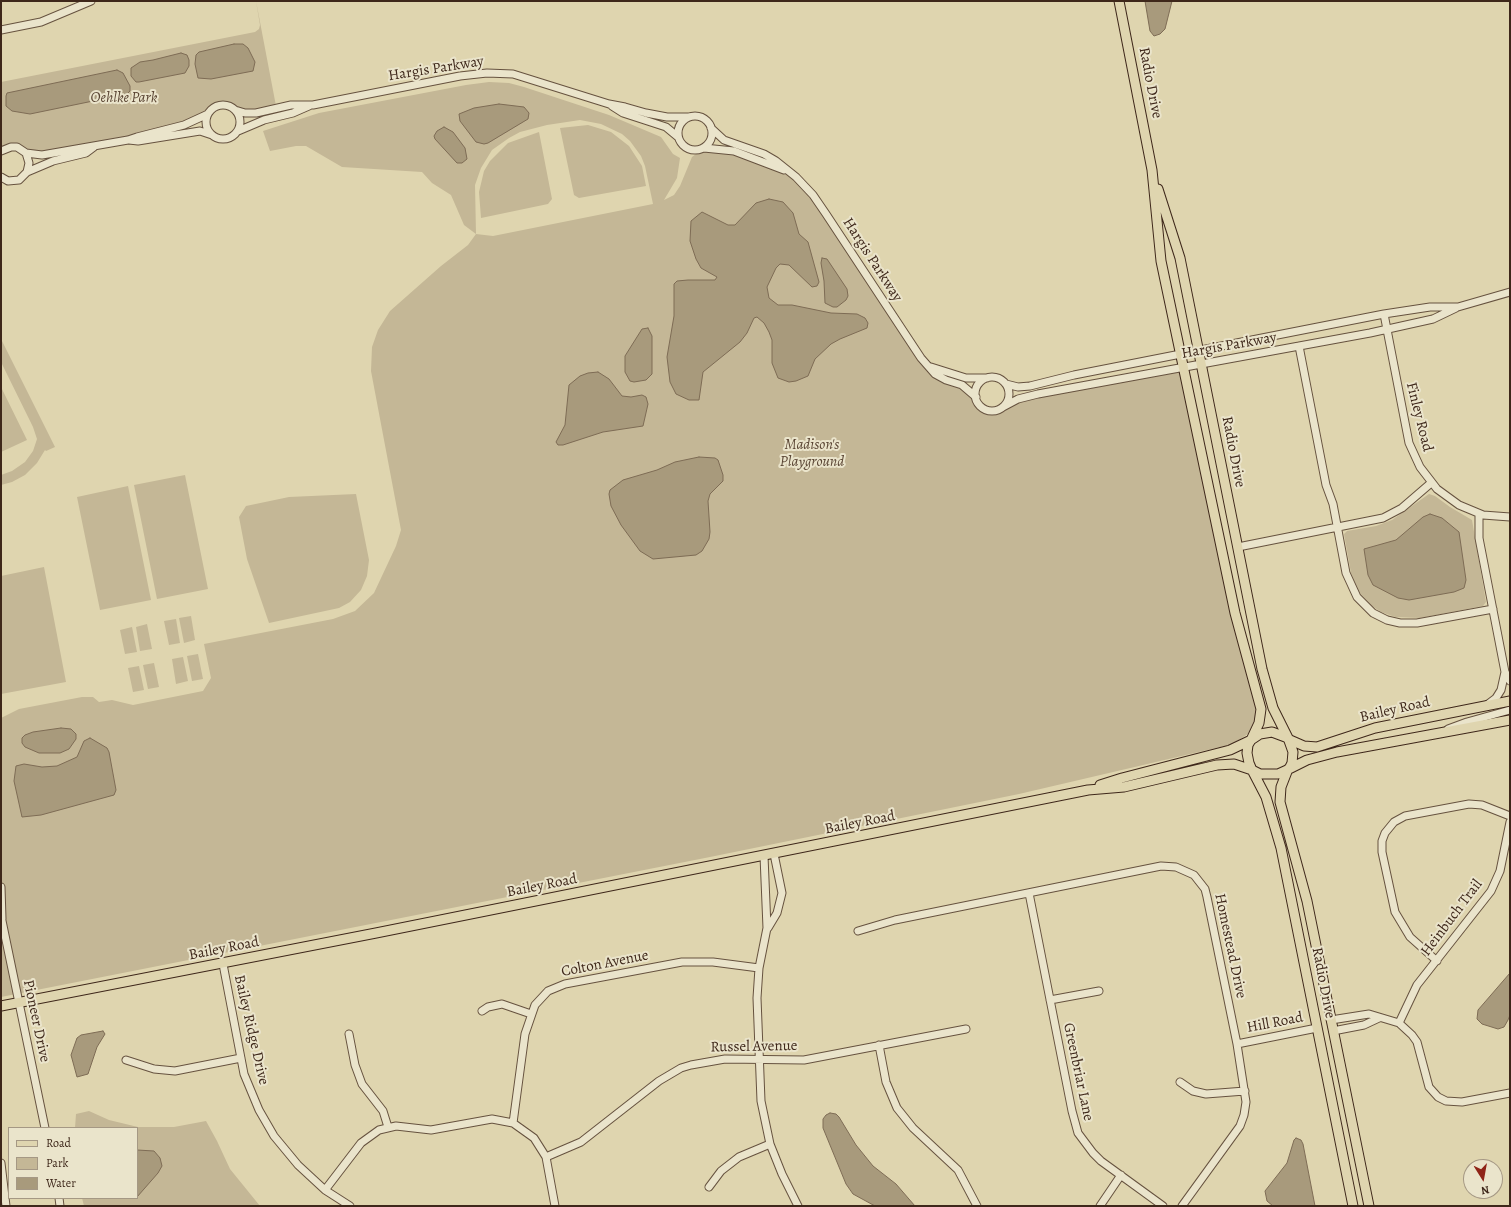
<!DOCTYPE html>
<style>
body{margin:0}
#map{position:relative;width:1511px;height:1207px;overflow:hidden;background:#dfd5af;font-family:Alegreya,serif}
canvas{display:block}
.frame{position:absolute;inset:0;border:2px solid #3e271a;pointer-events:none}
.legend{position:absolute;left:8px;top:1127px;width:130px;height:72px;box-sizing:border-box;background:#eae4cb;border:1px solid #a59884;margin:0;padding:5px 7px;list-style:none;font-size:12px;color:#3e271a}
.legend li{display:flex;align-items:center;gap:8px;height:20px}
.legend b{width:20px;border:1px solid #a59884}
.north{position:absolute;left:1463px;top:1159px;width:40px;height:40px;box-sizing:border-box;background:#eae4cb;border:1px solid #a59884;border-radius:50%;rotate:169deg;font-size:11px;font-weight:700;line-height:16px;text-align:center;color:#3e271a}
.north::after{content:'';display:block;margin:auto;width:14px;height:18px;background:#8f2418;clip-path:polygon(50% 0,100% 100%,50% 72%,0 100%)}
</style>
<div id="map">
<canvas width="1511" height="1207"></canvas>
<div class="frame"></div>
<ul class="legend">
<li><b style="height:5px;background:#dfd5af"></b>Road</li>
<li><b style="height:11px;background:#c4b796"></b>Park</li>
<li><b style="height:11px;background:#a89a7c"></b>Water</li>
</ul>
<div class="north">N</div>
</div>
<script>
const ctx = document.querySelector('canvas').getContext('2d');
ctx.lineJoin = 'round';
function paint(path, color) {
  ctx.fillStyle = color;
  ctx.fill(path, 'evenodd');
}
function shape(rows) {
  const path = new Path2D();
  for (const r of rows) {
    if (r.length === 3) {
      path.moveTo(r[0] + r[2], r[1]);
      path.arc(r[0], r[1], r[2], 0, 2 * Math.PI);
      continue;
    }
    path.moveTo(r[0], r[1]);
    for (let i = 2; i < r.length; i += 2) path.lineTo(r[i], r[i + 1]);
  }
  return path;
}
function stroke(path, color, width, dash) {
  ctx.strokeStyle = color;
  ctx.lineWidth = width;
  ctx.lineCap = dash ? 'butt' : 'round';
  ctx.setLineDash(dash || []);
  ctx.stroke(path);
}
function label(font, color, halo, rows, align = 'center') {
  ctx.font = font + ' Alegreya,serif';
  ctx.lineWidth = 4;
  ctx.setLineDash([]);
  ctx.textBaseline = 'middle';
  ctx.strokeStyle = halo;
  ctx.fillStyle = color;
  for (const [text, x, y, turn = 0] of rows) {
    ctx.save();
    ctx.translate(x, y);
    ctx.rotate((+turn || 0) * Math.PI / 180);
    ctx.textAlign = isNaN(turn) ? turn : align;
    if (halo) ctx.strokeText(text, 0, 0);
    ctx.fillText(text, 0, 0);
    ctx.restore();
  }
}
const green = shape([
 [256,1,276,106,256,111,245,110,229,103,221,103,185,122,134,135,43,152,32,151,10,144,1,148,1,82,255,32,259,29,260,25],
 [489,82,509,83,524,87,609,115,661,137,673,154,680,158,677,178,664,200,674,195,680,186,692,157,704,148,734,151,796,177,931,367,976,397,980,405,988,410,996,410,1011,402,1183,367,1259,704,1258,727,1233,744,1019,794,710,857,1,997,1,718,19,709,82,697,93,697,99,702,112,700,133,705,203,691,211,678,204,644,333,619,355,611,374,593,396,546,401,530,371,371,372,347,378,330,390,311,441,266,468,245,476,234,464,225,451,195,432,183,422,172,342,167,306,146,296,146,270,151,263,131,319,113,466,85],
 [580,120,601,124,622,134,630,141,641,156,645,166,653,204,493,236,476,234,475,185,481,168,492,150,509,138,520,132,547,125],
 [588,125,611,132,629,146,642,166,646,186,579,198,574,195,560,128],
 [539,132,552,199,548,204,481,218,479,192,484,171,490,161,508,143],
 [1,339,55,447,46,451,45,450,37,463,25,475,12,482,1,485,1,475,12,471,25,462,33,451,37,439,33,427,1,362],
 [1,387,27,440,1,452],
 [185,475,208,589,157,599,134,485],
 [128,486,151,600,100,610,77,497],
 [356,494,369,560,367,576,361,590,350,602,339,608,269,623,247,559,239,517,246,506,289,497],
 [1429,494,1435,496,1450,507,1472,520,1486,602,1483,606,1420,618,1395,617,1381,612,1372,606,1358,591,1351,573,1344,534,1347,531,1376,526,1392,520],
 [44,567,66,682,1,694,1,576],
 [191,616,195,640,184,643,179,618],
 [176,619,180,643,169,645,164,621],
 [147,624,152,649,140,651,136,627],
 [132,627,137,652,125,654,120,630],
 [198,654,203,679,192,681,187,656],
 [183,657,188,681,176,684,172,659],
 [154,663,159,687,148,689,143,665],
 [139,666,144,690,133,692,128,668],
 [89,1111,109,1120,138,1127,174,1127,206,1121,217,1141,230,1169,260,1206,84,1206,82,1198,137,1198,137,1128,75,1128,76,1114]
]);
const water = shape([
 [1145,1,1172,1,1165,29,1160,34,1154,36,1150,31,1145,1],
 [234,44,243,44,248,48,255,62,253,71,211,79,198,78,195,64,196,55,199,52,234,44],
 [181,53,187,55,189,60,189,66,185,73,139,82,136,82,131,76,131,68,140,62,153,60,181,53],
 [117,70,123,73,130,86,130,91,127,94,30,114,12,111,6,106,6,96,7,93,117,70],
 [499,104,524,107,529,113,528,119,488,143,484,144,476,142,460,121,459,114,474,108,499,104],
 [444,127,453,132,465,148,467,159,462,163,457,163,435,139,434,136,437,131,444,127],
 [769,199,783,202,793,213,799,234,808,242,819,282,817,286,812,287,789,265,780,264,776,268,767,287,769,298,778,305,792,305,831,313,857,314,865,318,868,323,867,328,840,339,831,344,815,359,808,376,796,381,789,382,778,378,772,363,772,340,769,332,764,323,757,317,754,318,747,333,740,342,703,372,699,400,689,400,676,394,670,382,667,357,674,316,674,284,677,281,688,280,715,280,717,277,701,268,696,259,690,241,691,221,702,212,728,225,735,225,756,203,769,199],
 [822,258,827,259,847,289,848,296,846,300,837,307,833,307,825,303,824,281,821,263,822,258],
 [648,328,652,336,652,374,646,380,634,382,630,381,625,372,625,356,642,329,648,328],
 [598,372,609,379,622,396,631,397,642,395,646,397,648,404,643,426,603,432,563,445,558,445,556,442,565,425,569,385,580,376,588,373,598,372],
 [699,457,715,458,718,460,723,475,723,481,710,494,708,501,710,532,709,539,702,551,696,555,653,559,640,551,621,525,611,506,609,494,610,490,623,480,657,470,675,462,699,457],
 [1430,514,1442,518,1459,532,1466,580,1464,588,1454,592,1409,600,1398,598,1373,585,1368,575,1364,549,1396,540,1423,517,1430,514],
 [61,728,71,729,76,734,76,739,69,749,60,753,39,753,25,747,22,743,22,738,25,735,33,732,61,728],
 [90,738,107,748,109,752,116,790,114,795,41,815,22,817,14,781,16,766,24,764,42,767,57,766,77,757,84,741,90,738],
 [1510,973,1510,1015,1508,1020,1504,1027,1498,1029,1482,1024,1477,1019,1478,1010,1510,973],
 [103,1031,105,1034,97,1047,88,1074,77,1077,71,1055,77,1038,81,1035,103,1031],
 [830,1113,836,1114,839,1117,856,1145,873,1166,896,1184,915,1206,875,1206,853,1194,846,1184,823,1128,823,1119,826,1115,830,1113],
 [1296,1138,1301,1140,1303,1144,1315,1206,1273,1206,1267,1201,1265,1191,1287,1163,1294,1140,1296,1138],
 [137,1150,154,1151,160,1158,162,1166,158,1173,137,1197,137,1150]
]);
const minor = shape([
 [1,30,41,22,91,1],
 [223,122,17],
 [612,106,623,113,666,127,678,137],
 [235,110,245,113,256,113,291,105,313,105,460,76,487,73,513,74,609,104,625,107,646,113,667,117,689,117],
 [695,133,17],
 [711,128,724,140,764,154,776,161,796,177,813,195,826,214,921,358,935,374,946,380,962,385,976,397],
 [238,131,264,120,293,113,309,106],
 [129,140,138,141,200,131,212,135],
 [704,148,734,151,784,170],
 [1,151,11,147,17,147,26,153,29,163,27,172,19,180,8,181,1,177],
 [26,153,42,155,128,140,137,137,184,125,208,114],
 [27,172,53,161,86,153,94,147],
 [1384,314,1409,443,1420,467,1437,489,1459,505,1483,515,1510,517],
 [1299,346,1326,485,1333,504,1346,573,1357,597,1373,613,1387,620,1400,623,1417,623,1493,609],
 [931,367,966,378,987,378],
 [992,394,17],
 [1006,384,1018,387,1030,386,1074,375,1384,314,1430,307,1458,307,1510,292],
 [1003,407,1018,399,1038,394,1370,333,1433,319,1456,308],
 [1479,514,1479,538,1505,672,1510,681],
 [1238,547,1383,518,1402,508,1431,483],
 [1488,704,1496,698,1501,690,1505,672],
 [1448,729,1467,722,1510,710],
 [764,856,767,928,759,968,757,998,761,1101,770,1144,782,1174,798,1206],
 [1,887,2,919],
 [1029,893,1072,1111,1078,1133,1093,1153,1101,1161,1163,1206],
 [1,916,45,1128],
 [768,928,777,913,782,893,774,854],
 [858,931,895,920,1161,866,1176,867,1194,875,1205,889,1207,897,1237,1044,1246,1102,1244,1115,1240,1126,1182,1206],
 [1437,961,1410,937,1395,912,1382,852,1382,841,1385,833,1394,822,1405,816,1469,804,1482,805,1510,816],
 [223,964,244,1074,259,1110,274,1136,298,1165,325,1190,350,1206],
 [1050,1000,1099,991],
 [482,1011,488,1007,502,1004,531,1014],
 [1331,1020,1369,1014,1399,1023,1412,1035,1417,1042,1429,1087,1438,1097,1446,1101,1462,1102,1510,1093],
 [1399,1023,1417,985,1491,891,1500,871,1510,822],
 [1333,1031,1364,1025,1379,1018],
 [349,1034,355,1065,362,1084,383,1111,388,1127],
 [1237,1044,1317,1028],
 [879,1045,886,1082,897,1108,913,1128,958,1170,977,1206],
 [126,1060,154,1069,175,1071,241,1058],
 [1180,1082,1193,1091,1206,1094,1245,1091],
 [513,1123,525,1034,535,1005,548,991,565,984,682,962,713,962,759,968],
 [546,1157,581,1142,659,1081,681,1068,691,1065,725,1059,804,1060,966,1029],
 [1,1163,6,1206],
 [709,1187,721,1171,739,1157,770,1144],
 [325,1190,361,1143,379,1130,396,1126,431,1130,492,1119,513,1123,534,1138,546,1157,555,1206],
 [59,1198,60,1206],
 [1100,1206,1121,1175]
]);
const major = shape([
 [1119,1,1152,170,1161,261,1235,613,1261,709,1259,723,1251,740],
 [1158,189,1180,258,1262,669,1273,708,1288,738],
 [1272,732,1288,738,1293,752,1292,763,1289,769,1278,774,1260,774,1252,770,1249,763,1247,753,1248,745,1251,740,1260,734,1272,732],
 [1288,739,1304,746,1317,747,1375,728,1510,701],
 [1288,769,1281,787,1280,802,1307,901,1369,1206],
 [1289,769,1307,760,1337,752,1510,720],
 [1252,770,1266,797,1281,848,1353,1206],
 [1100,785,1122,778,1230,750,1251,740],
 [1,1006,376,933,1088,790,1124,787,1217,765,1234,764,1252,770]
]);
const streetNames = [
 ["Hargis Parkway",436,69,-9],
 ["Radio Drive",1150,83,79],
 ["Hargis Parkway",872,260,57],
 ["Hargis Parkway",1229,346,-10],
 ["Finley Road",1419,417,76],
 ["Radio Drive",1233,452,79],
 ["Bailey Road",1395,710,-13],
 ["Bailey Road",860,823,-11],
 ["Bailey Road",542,886,-11],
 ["Heinbuch Trail",1452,918,-53],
 ["Homestead Drive",1230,946,78],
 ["Bailey Road",224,949,-11],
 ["Colton Avenue",605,964,-11],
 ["Radio Drive",1323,983,79],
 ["Pioneer Drive",36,1021,78],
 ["Hill Road",1275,1023,-11],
 ["Bailey Ridge Drive",251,1030,77],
 ["Russel Avenue",754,1047,-1],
 ["Greenbriar Lane",1078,1072,78]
];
const parkNames = [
 ["Oehlke Park",124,98],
 ["Madison's",812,445],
 ["Playground",812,462]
];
paint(green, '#c4b796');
paint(water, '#a89a7c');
stroke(water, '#7e6c55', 1);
stroke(minor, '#66523f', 9);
stroke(major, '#3e271a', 11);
stroke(minor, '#eae4cb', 7);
stroke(major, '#dfd5af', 9);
label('15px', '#3e271a', '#eae4cb', streetNames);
label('italic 15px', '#594433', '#eae4cb', parkNames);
</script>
